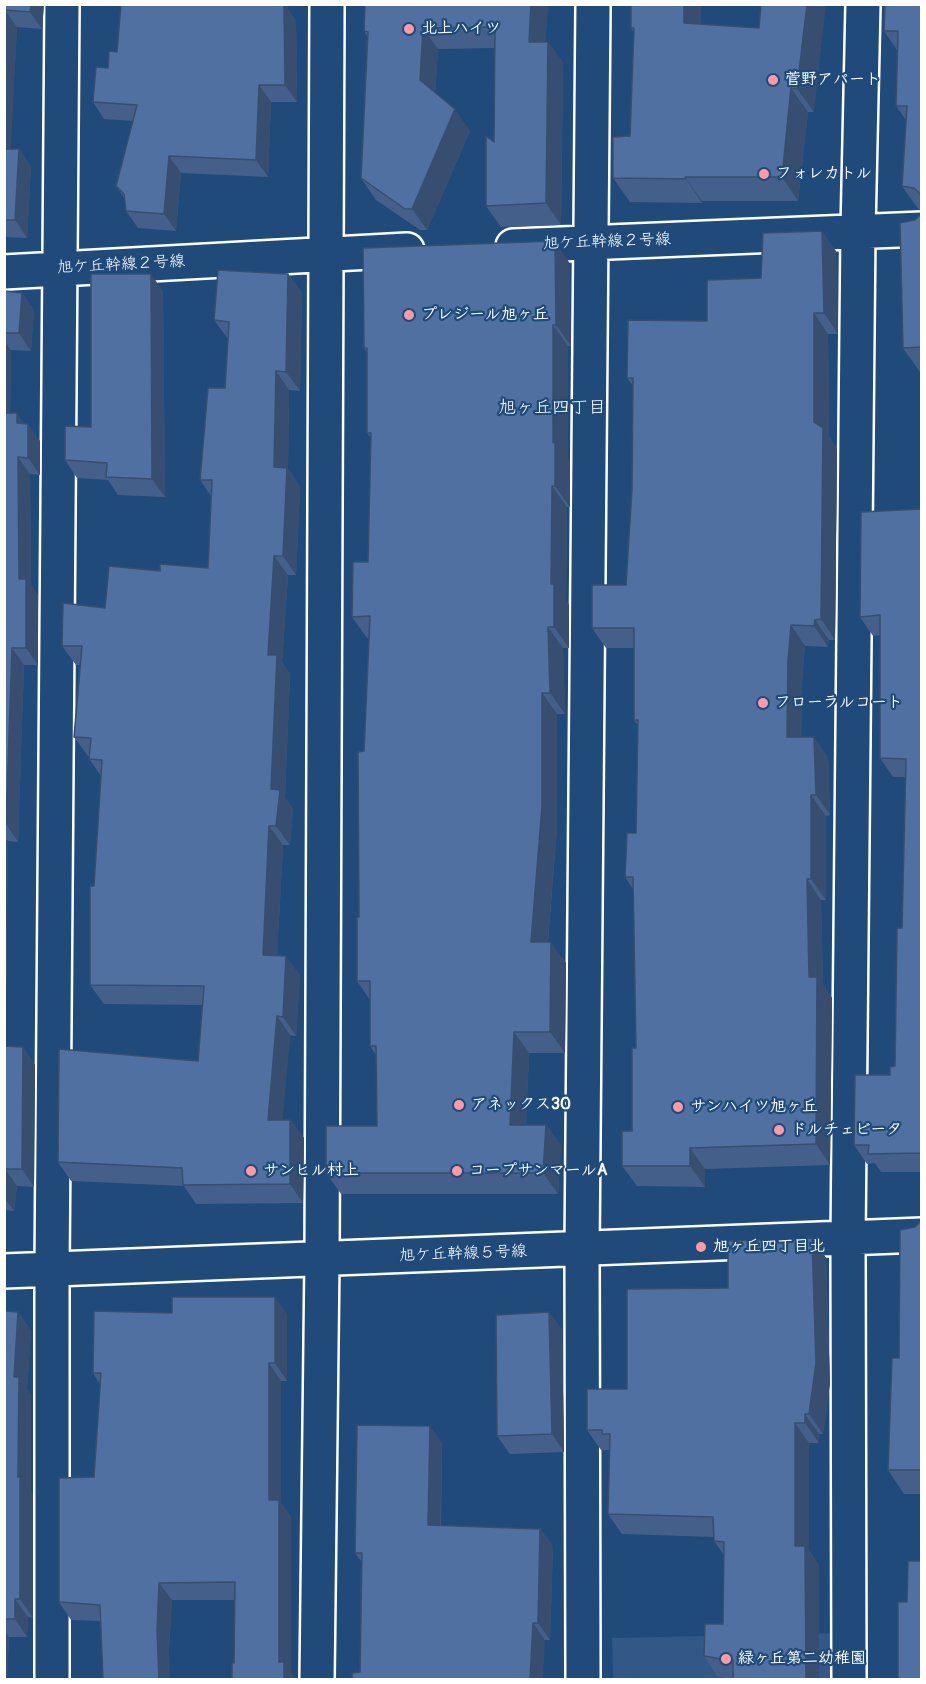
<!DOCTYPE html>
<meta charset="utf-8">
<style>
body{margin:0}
#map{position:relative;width:926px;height:1684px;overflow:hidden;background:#1f4a7a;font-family:Pangolin,sans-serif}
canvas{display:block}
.frame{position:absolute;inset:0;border:6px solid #fff;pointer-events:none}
</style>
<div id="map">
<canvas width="926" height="1684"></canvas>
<div class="frame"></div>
</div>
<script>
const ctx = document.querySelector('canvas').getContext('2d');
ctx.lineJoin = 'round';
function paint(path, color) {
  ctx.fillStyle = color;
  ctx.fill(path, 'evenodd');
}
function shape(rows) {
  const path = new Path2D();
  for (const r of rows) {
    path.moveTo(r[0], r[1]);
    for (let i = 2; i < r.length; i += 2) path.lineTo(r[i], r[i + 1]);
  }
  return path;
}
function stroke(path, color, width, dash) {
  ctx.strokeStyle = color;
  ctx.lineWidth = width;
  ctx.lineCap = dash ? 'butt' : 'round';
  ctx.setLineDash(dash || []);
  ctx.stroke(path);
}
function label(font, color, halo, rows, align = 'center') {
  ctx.font = font + ' Pangolin,"Klee One",sans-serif';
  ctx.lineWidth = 4.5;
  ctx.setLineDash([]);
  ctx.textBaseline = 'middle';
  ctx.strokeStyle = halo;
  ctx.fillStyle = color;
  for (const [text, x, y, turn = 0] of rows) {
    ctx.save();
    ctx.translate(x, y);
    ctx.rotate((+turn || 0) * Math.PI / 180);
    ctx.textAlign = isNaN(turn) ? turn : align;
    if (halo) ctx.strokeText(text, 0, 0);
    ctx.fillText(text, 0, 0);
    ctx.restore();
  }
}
const built = shape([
 [840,1633,840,1679,613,1679,612,1638]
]);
const minor = shape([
 [513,246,922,229],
 [4,272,407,250],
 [4,1271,922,1235],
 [52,1680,52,1269,62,4],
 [317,1680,322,1259,327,4],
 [583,1680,582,1249,593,4],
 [849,1680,848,1239,858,231,863,4]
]);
const wall = shape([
 [4,4,44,4,42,29,17,27,10,149,19,149,31,167,27,238,4,237],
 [121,4,288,4,288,10,296,21,297,102,271,102,268,177,181,173,176,231,138,228,126,211,125,199,116,186,133,121,104,119,93,102,108,68,117,52],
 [365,4,548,4,545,42,548,42,563,63,561,225,501,227,486,206,494,142,495,48,438,49,435,93,470,131,427,230,420,230,376,200,361,178,367,36,364,31],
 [701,4,701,24,759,28,814,112,808,112,798,201,702,201,702,203,630,202,613,178,630,136,634,33,631,28],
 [921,4,921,211,919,210,902,186,906,120,896,106,897,50,884,31],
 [921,212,921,372,920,372,903,348,915,220,921,214],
 [836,251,838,334,828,334,829,436,837,449,835,640,829,640,828,647,805,646,802,682,801,737,814,737,828,758,830,815,826,816,826,900,821,900,823,985,832,998,830,1165,705,1169,705,1187,637,1186,622,1166,632,1131,636,1048,633,889,625,877,636,833,638,726,634,720,634,648,606,648,592,628,626,585,632,489,633,386,627,378,707,321,761,278],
 [569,262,571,346,568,346,568,460,570,464,570,507,567,507,566,600,569,605,569,648,563,648,565,714,557,714,557,828,548,942,566,963,565,1053,529,1053,526,1125,546,1125,561,1146,558,1194,341,1194,326,1173,377,1126,376,1055,370,1046,370,1000,357,981,364,751,369,638,367,638,352,617,368,562,371,438,367,433,367,353,364,348],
 [288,274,302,293,300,391,289,390,288,469,300,487,296,575,288,575,282,662,290,674,285,798,293,809,290,845,283,845,277,956,300,975,296,1036,290,1035,282,1120,290,1120,304,1138,303,1203,196,1204,184,1186,71,1181,58,1162,198,1061,202,1005,104,1004,90,985,94,886,101,776,89,759,90,756,88,756,74,737,80,665,76,665,62,646,105,608,160,571,208,568,211,496,200,480,225,388,228,339,214,320],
 [4,291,22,293,34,310,31,351,11,350,10,413,24,424,40,441,40,475,30,474,31,585,38,596,38,665,24,665,18,842,8,841,6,1004,4,1004],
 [163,291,165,497,118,495,108,480,77,478,65,460,91,427],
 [921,509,921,1172,881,1172,875,1163,867,1164,854,1145,895,1066,902,928,906,777,893,777,880,758,880,635,873,636,860,617],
 [4,1046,23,1047,35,1065,34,1187,17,1186,14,1211,4,1210],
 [921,1221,921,1494,904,1494,888,1470,899,1358,915,1227],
 [812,1238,826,1258,830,1383,823,1434,819,1434,819,1443,809,1443,809,1550,819,1566,819,1680,733,1680,717,1676,704,1656,723,1624,724,1555,714,1541,714,1537,622,1534,608,1514,610,1450,601,1450,587,1430,627,1389,728,1288],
 [4,1311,18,1312,31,1331,27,1389,31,1395,31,1492,33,1496,33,1618,28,1617,27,1637,9,1637,7,1680,4,1680],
 [172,1313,287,1314,287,1381,281,1381,281,1503,291,1517,291,1672,234,1663,235,1600,172,1600,169,1647,100,1621,71,1620,59,1602,94,1477,100,1384,93,1373],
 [562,1329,564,1452,510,1454,497,1436],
 [442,1443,441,1526,540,1529,553,1546,550,1640,545,1640,360,1672,361,1561,355,1553]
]);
const shadedWall = shape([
 [31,4,44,4,42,29,30,12],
 [276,4,288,4,288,10,296,21,297,102,285,85],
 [531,4,548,4,544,63,529,42],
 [684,4,701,4,701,46,684,23],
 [807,4,826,4,814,112,797,89],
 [5,10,17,27,10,166,4,158],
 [423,28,438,49,435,101,420,80],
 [548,42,563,63,561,225,546,203],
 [259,85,271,102,268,177,256,160],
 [791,88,808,112,798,201,782,177],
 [455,109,470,131,427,230,412,209],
 [19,149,31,167,27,238,15,220],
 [169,156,181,173,176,231,164,214],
 [685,177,702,201,702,203,686,179],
 [822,231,836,251,838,334,824,313],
 [555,241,569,262,571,346,556,325],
 [151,274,163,291,165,497,152,479],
 [288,274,302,293,300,391,286,372],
 [22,293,34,310,31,351,19,333],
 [814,313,828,334,829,436,837,449,835,640,821,619,814,422],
 [553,325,568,346,568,460,570,464,570,507,555,486,553,442],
 [4,340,11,350,10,431,4,422],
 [276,371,289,390,288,469,300,487,296,575,283,556,274,467],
 [17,413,28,428,28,424,40,441,40,475,28,458,17,423],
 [18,457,30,474,31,585,38,596,38,665,26,648,19,579],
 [552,486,567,507,566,600,569,605,569,648,554,627,551,584],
 [274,556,288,575,282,662,290,674,285,798,293,809,290,845,276,826,271,789,268,655],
 [815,620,829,640,828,647,814,626],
 [791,625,805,646,802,682,801,757,787,737,788,661],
 [548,627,563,648,565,714,550,693],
 [12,648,24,665,18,842,6,824],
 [542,693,557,714,557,828,546,963,531,942],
 [814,737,828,758,830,815,816,795],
 [811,795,826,816,826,900,811,879],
 [269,826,283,845,276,974,263,955],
 [4,837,8,841,6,1004,4,1002],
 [807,879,821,900,823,985,832,998,830,1165,816,1144,809,977],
 [551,942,566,963,565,1053,550,1032],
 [286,956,300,975,296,1036,283,1017],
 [277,1016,290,1035,281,1138,268,1120],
 [514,1032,529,1053,525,1146,510,1125],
 [23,1047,35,1065,34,1187,22,1169],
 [290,1120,304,1138,303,1203,290,1184],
 [546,1125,561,1146,558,1194,543,1173],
 [690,1148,705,1169,705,1187,690,1166],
 [5,1169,17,1186,14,1211,4,1198],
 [812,1238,826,1258,830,1383,823,1434,809,1414],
 [275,1297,287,1314,287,1381,275,1363],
 [18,1312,31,1331,27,1389,31,1395,31,1492,33,1496,33,1618,20,1599,18,1477,14,1377],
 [549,1312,562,1329,564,1452,552,1434],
 [269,1363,281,1381,281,1503,291,1517,291,1672,296,1680,284,1680,279,1662,269,1500],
 [805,1414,819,1434,819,1443,805,1423],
 [795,1423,809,1443,809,1550,819,1566,819,1680,806,1680,795,1546],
 [430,1426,442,1443,440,1542,428,1525],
 [540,1529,553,1546,550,1640,538,1623],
 [159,1583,172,1600,169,1647,170,1680,159,1680,157,1630],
 [15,1599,28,1617,27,1637,15,1619],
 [533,1623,545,1640,543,1680,530,1680],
 [4,1631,9,1637,7,1680,4,1680]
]);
const building = shape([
 [4,4,31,4,30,12,5,10,4,21,4,4],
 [121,4,284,4,285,85,259,85,256,160,169,156,164,214,126,211,124,194,116,186,137,105,93,102,96,67,108,68,109,51,117,52,121,4],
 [365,4,531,4,529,42,548,42,546,203,486,206,486,136,494,142,495,27,423,28,420,80,455,109,412,209,405,209,361,178,368,32,364,31,365,4],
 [631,4,684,4,684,23,759,28,761,4,807,4,797,89,791,88,782,177,685,177,686,179,613,178,613,137,630,136,634,28,631,28,631,4],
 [885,4,921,4,921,197,921,195,914,188,902,186,907,106,896,106,898,31,884,31,885,4],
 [4,149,19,149,15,220,4,220,4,149],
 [921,212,921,347,903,348,900,223,915,220,921,214,921,212],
 [822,231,824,313,814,313,814,422,823,428,821,619,815,620,814,626,791,625,788,661,787,737,814,737,816,795,811,795,811,879,807,879,809,977,817,977,816,1144,690,1148,690,1166,622,1166,622,1131,632,1131,632,1048,636,1048,633,877,625,877,627,833,636,833,638,720,634,720,634,628,592,628,592,585,626,585,632,489,633,378,627,378,628,320,707,321,707,280,761,278,763,233,822,231],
 [555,241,556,325,553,325,553,442,555,443,555,486,552,486,551,584,554,584,554,627,548,627,550,693,542,693,542,806,531,942,551,942,550,1032,514,1032,510,1125,546,1125,543,1173,326,1173,326,1126,377,1126,376,1046,370,1046,370,981,357,981,357,917,359,917,358,752,364,751,370,616,352,617,353,562,368,562,371,433,367,433,367,348,364,348,363,248,555,241],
 [218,270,288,274,286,372,276,371,274,467,287,468,283,556,274,556,268,655,277,655,271,789,280,790,276,826,269,826,263,955,286,956,283,1017,277,1016,268,1120,290,1120,290,1184,183,1185,182,1168,58,1162,59,1049,198,1061,204,986,90,985,90,886,94,886,102,760,89,759,91,738,74,737,82,646,62,646,63,603,105,608,109,566,160,571,160,564,208,568,212,480,200,480,208,388,225,388,229,322,214,320,218,270],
 [91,274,151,274,152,479,106,477,107,463,65,460,65,426,91,427,91,274],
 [4,291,22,293,19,333,4,333,4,291],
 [4,413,17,413,17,423,28,424,28,458,18,457,19,579,26,579,26,648,12,648,6,824,4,824,4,413],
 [921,509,921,1153,868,1154,869,1145,854,1145,855,1075,890,1075,890,1067,895,1066,897,928,902,928,906,759,880,758,880,615,860,617,861,512,921,509],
 [4,1046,23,1047,22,1169,5,1169,4,1174,4,1046],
 [921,1221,921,1470,888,1470,892,1358,899,1358,900,1230,915,1227,921,1221],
 [812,1238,816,1363,809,1414,805,1414,805,1423,795,1423,795,1546,805,1546,806,1680,733,1680,733,1661,704,1656,705,1624,723,1624,724,1542,714,1541,713,1517,608,1514,610,1434,602,1434,602,1430,587,1430,587,1389,627,1389,627,1289,728,1288,728,1241,812,1238],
 [172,1297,275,1297,275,1363,269,1363,269,1500,279,1500,279,1662,284,1662,284,1680,232,1680,232,1663,234,1663,235,1582,159,1583,157,1630,159,1680,103,1680,100,1605,59,1602,59,1478,94,1477,101,1373,93,1373,94,1311,172,1313,172,1297],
 [4,1311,18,1312,14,1377,19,1377,18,1477,20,1477,20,1599,15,1599,15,1619,4,1619,4,1311],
 [549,1312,552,1434,497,1436,496,1315,549,1312],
 [357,1425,430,1426,428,1525,540,1529,538,1623,533,1623,530,1680,353,1680,352,1673,360,1672,362,1553,355,1553,357,1425],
 [908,1561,921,1561,921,1680,898,1680,898,1602,907,1602,908,1561]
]);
const markers = [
 [409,29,6,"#ff9aa2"],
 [773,80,6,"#ff9aa2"],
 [764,174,6,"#ff9aa2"],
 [409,315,6,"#ff9aa2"],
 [763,703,6,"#ff9aa2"],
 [459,1105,6,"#ff9aa2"],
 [678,1107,6,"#ff9aa2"],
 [779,1130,6,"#ff9aa2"],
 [251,1171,6,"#ff9aa2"],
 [457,1171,6,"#ff9aa2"],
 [701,1247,6,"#ff9aa2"],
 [726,1659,6,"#ff9aa2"]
];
const poiNames = [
 ["北上ハイツ",421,29],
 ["菅野アパート",785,80],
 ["フォレカトル",776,174],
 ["プレジール旭ヶ丘",421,315],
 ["フローラルコート",775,703],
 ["アネックス30",471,1105],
 ["サンハイツ旭ヶ丘",690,1107],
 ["ドルチェビータ",791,1130],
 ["サンヒル村上",263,1171],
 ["コープサンマールA",469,1171],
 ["旭ヶ丘四丁目北",713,1247],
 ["緑ヶ丘第二幼稚園",738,1659]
];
const streetNames = [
 ["旭ケ丘幹線２号線",607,242,-2],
 ["旭ケ丘幹線２号線",121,265,-3],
 ["旭ケ丘幹線５号線",463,1254,-2]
];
const neighbourhoodNames = [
 ["旭ヶ丘四丁目",552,408]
];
paint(built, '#315887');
stroke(minor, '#fff', 38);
stroke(minor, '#1f4a7a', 33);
paint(wall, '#44608a');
paint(shadedWall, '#374e70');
paint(building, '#4f70a0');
stroke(building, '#374e70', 1.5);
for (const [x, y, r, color] of markers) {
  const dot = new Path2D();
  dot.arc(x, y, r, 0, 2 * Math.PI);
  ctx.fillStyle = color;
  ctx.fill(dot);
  stroke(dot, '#1f4a7a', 2);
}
label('bold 16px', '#fff', '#1f4a7a', poiNames, 'left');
label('16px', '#fff', '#1f4a7a', streetNames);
label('18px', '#fff', '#1f4a7a', neighbourhoodNames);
</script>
